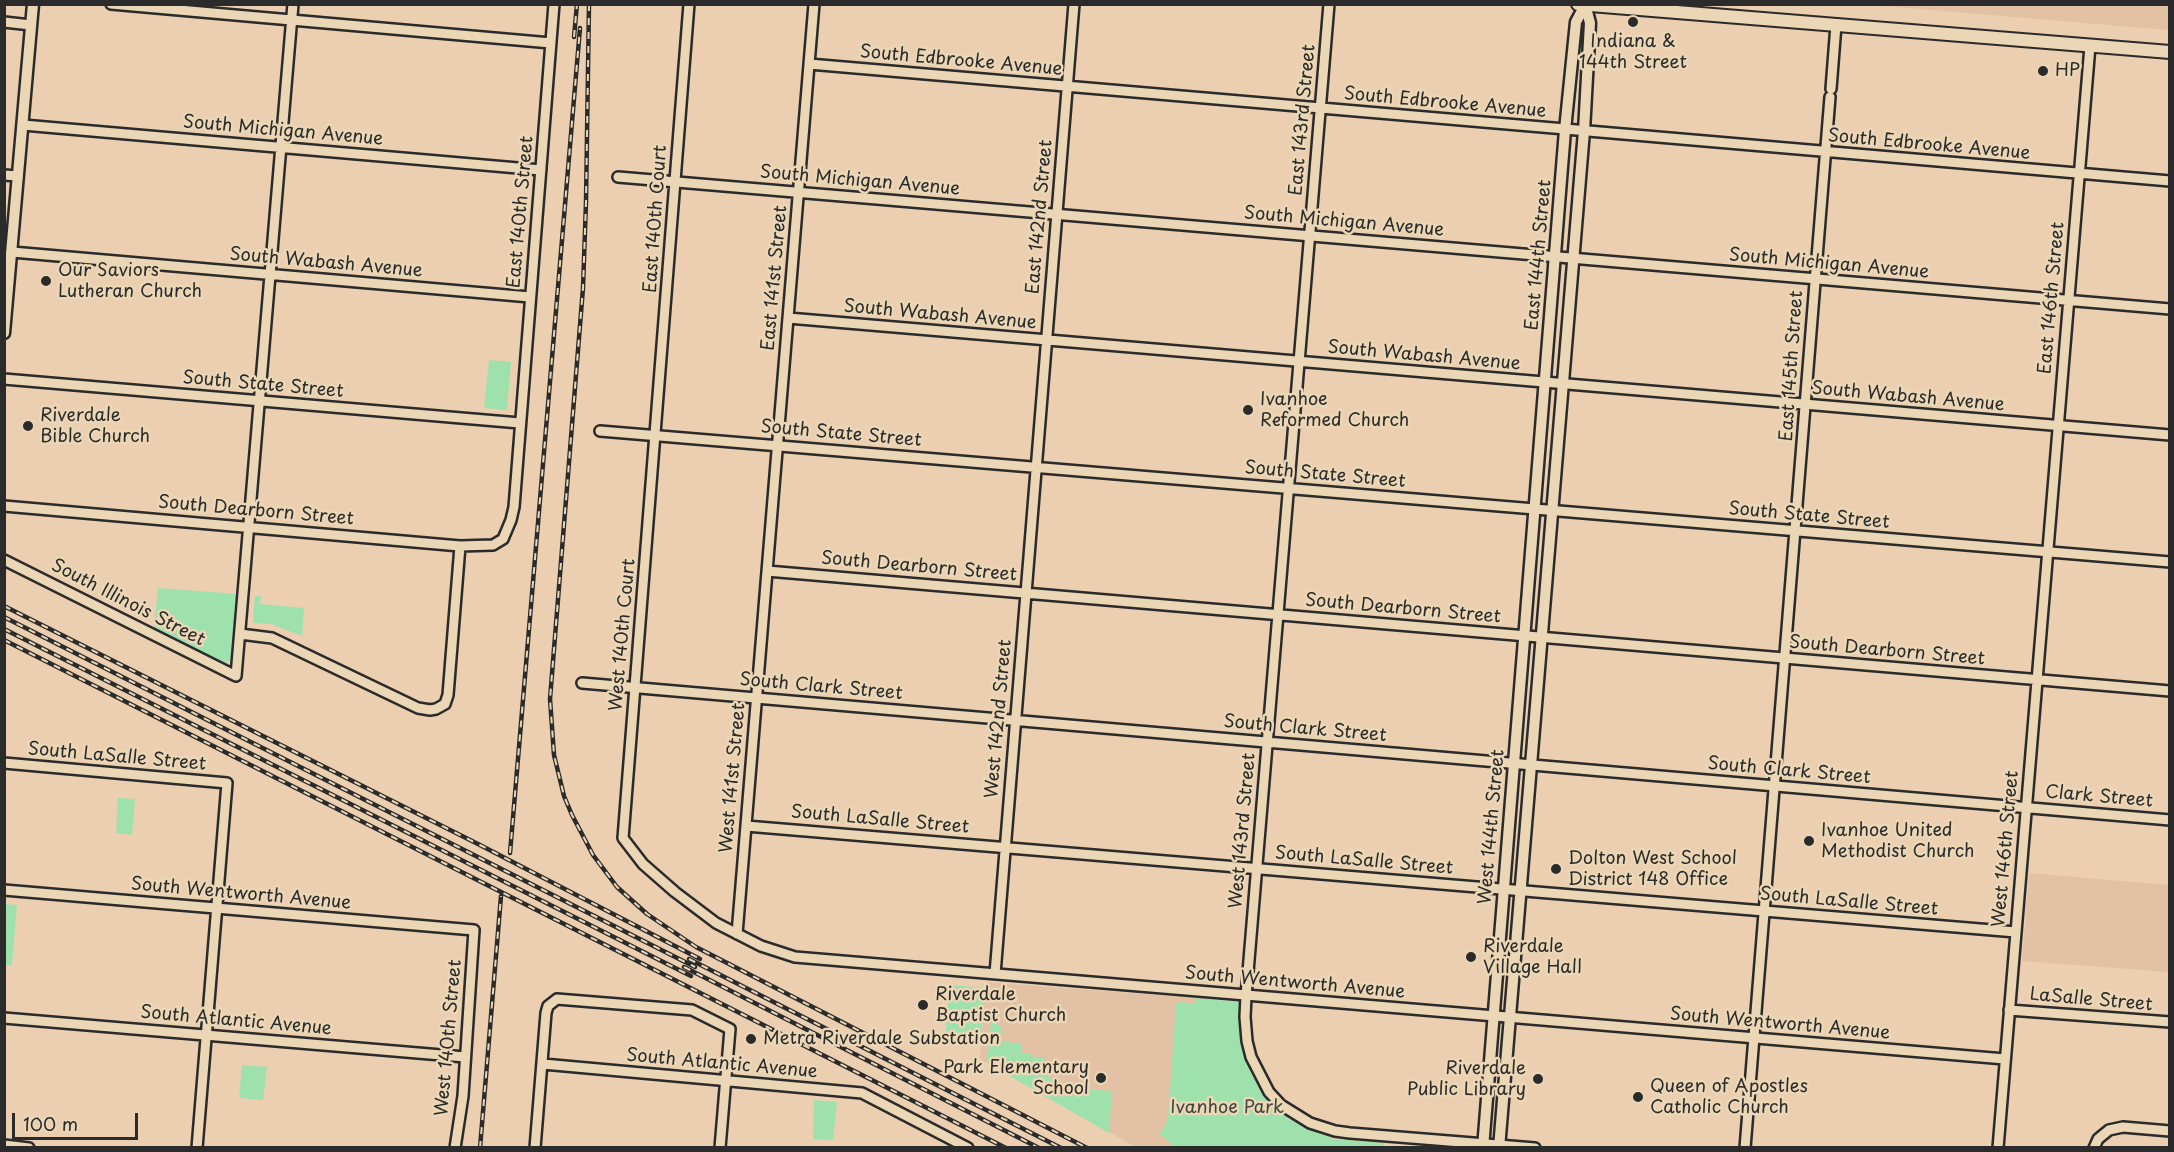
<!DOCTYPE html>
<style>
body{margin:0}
#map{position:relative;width:2174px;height:1152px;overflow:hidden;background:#ebcfb0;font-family:"Playpen Sans",sans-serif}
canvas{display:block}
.frame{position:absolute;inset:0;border:6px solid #2b2b2b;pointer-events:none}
.scale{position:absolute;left:12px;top:1113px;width:126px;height:27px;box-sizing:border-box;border:3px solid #2b2b2b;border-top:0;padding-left:8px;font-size:18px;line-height:21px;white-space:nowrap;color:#2b2b2b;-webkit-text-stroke:4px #ebd6b5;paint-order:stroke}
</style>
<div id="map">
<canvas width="2174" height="1152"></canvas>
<div class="frame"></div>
<div class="scale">100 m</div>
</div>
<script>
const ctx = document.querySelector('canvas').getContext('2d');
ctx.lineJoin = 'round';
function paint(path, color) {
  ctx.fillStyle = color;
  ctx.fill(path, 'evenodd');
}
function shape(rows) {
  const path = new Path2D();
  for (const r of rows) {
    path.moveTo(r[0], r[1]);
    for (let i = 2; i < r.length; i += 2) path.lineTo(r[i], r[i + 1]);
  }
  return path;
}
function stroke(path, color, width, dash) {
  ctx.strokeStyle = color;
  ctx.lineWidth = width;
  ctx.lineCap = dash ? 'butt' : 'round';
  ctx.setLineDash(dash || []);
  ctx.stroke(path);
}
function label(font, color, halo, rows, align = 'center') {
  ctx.font = font + ' "Playpen Sans",sans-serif';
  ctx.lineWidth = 5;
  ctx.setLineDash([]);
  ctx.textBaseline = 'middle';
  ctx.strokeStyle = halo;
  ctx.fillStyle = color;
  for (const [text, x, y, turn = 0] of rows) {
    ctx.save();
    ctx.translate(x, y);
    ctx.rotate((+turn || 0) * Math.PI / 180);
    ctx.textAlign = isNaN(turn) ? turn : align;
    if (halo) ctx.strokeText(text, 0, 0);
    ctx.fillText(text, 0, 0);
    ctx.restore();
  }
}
const built = shape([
 [1873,5,2169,5,2169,30,2108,25],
 [2029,873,2169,885,2169,972,2022,961],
 [986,982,1195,998,1184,1147,1136,1147,980,1059]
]);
const green = shape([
 [489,360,511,362,507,410,484,408],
 [158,588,237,594,231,660,224,664,154,629],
 [255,596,261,596,260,604,304,608,302,636,271,624,253,623],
 [118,798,135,799,132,835,116,833],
 [4,904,17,905,12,965,5,965],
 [950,985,985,988,981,1043,945,1037],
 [1195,998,1240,1002,1242,1048,1250,1071,1267,1099,1286,1117,1312,1131,1334,1139,1384,1143,1383,1147,1174,1147,1159,1133,1166,1125,1169,1104,1176,1004,1181,1002,1195,1004],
 [991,1021,1002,1027,1001,1041,1021,1044,1021,1053,1031,1054,1031,1057,1044,1058,1043,1074,1068,1088,1112,1091,1109,1133,987,1063],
 [242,1065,267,1067,263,1100,239,1098],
 [814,1100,837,1102,833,1140,813,1139]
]);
const minor = shape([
 [111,4,551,43],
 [689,4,623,838,643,864,675,892,716,923,761,946,795,957,2005,1059],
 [1329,4,1246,996,1245,1017,1247,1041,1251,1057,1269,1092,1281,1105,1310,1123,1335,1131,1350,1133,1535,1148],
 [4,22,31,25],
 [809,64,2170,181],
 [1831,89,1836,25],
 [23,125,541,170],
 [4,175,18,176],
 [618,177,2170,309],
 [12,252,530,297],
 [788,318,2170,435],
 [4,379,520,423],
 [600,431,2170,562],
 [4,506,460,546,493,545,503,539,511,520,514,507,554,4],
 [4,560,236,676,293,4],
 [767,571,2170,691],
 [240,634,272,638,418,708,430,710,436,709,445,704,448,695,460,546],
 [582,683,2170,820],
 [4,763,227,783,197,1148],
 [746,826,2016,932],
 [4,890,474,930,463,1096,455,1148],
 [737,934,814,4],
 [995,974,1074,4],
 [2009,1010,2170,1022],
 [4,1018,465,1057],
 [543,1064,862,1093,968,1148],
 [4,1145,29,1148],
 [535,1148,546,1013,548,1006,557,999,692,1010,730,1029,720,1148],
 [1745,1148,1830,97],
 [1998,1148,2090,46],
 [2094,1148,2098,1139,2109,1130,2123,1127,2170,1131]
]);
const tertiary = shape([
 [4,333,33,4],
 [1483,1148,1565,130,1576,22,1585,5],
 [1499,1148,1584,131,1590,23,1585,4]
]);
const secondary = shape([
 [1578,4,2170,52]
]);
const rail = shape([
 [589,4,586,202,583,288,550,699,554,755,564,796,572,815,593,855,617,887,647,914,696,947,1087,1148],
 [574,37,577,4],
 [4,606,478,844,700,959],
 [4,617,695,967],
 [4,629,691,976],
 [4,640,1006,1148],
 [510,853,580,28],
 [689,959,1061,1148],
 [684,967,1039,1148],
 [480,1148,501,896]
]);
const markers = [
 [1633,22,6,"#2b2b2b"],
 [2043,71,6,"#2b2b2b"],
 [46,281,6,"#2b2b2b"],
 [1248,410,6,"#2b2b2b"],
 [28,426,6,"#2b2b2b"],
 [1809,841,6,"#2b2b2b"],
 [1556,869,6,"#2b2b2b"],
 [1471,957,6,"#2b2b2b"],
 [923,1005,6,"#2b2b2b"],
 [751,1039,6,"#2b2b2b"],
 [1101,1078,6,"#2b2b2b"],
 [1538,1079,6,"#2b2b2b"],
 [1638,1097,6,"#2b2b2b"]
];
const poiNames = [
 ["Indiana &",1633,42,"center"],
 ["144th Street",1633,63,"center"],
 ["HP",2055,71],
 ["Our Saviors",58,271],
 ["Lutheran Church",58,292],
 ["Ivanhoe",1260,400],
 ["Reformed Church",1260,421],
 ["Riverdale",40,416],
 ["Bible Church",40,437],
 ["Ivanhoe United",1821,831],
 ["Methodist Church",1821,852],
 ["Dolton West School",1568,859],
 ["District 148 Office",1568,880],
 ["Riverdale",1483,947],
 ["Village Hall",1483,968],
 ["Riverdale",935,995],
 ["Baptist Church",935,1016],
 ["Metra Riverdale Substation",763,1039],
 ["Park Elementary",1089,1068,"right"],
 ["School",1089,1089,"right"],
 ["Riverdale",1526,1069,"right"],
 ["Public Library",1526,1090,"right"],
 ["Queen of Apostles",1650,1087],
 ["Catholic Church",1650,1108]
];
const streetNames = [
 ["South Edbrooke Avenue",961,61,5],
 ["South Edbrooke Avenue",1445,103,5],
 ["East 143rd Street",1303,120,-85],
 ["South Michigan Avenue",283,131,5],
 ["South Edbrooke Avenue",1929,145,5],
 ["South Michigan Avenue",860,181,5],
 ["East 140th Street",521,212,-85],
 ["East 142nd Street",1040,217,-85],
 ["East 140th Court",656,219,-86],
 ["South Michigan Avenue",1344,222,5],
 ["East 144th Street",1539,255,-85],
 ["South Wabash Avenue",326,263,5],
 ["South Michigan Avenue",1829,264,5],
 ["East 141st Street",775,278,-85],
 ["East 146th Street",2052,298,-85],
 ["South Wabash Avenue",940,315,5],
 ["South Wabash Avenue",1424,356,5],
 ["East 145th Street",1792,366,-86],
 ["South State Street",263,385,5],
 ["South Wabash Avenue",1908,397,5],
 ["South State Street",841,434,5],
 ["South State Street",1325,475,5],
 ["South Dearborn Street",256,511,5],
 ["South State Street",1809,516,5],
 ["South Dearborn Street",919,567,5],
 ["South Illinois Street",128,603,27],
 ["South Dearborn Street",1403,609,5],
 ["West 140th Court",623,635,-85],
 ["South Dearborn Street",1887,651,5],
 ["South Clark Street",821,687,5],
 ["West 142nd Street",999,719,-85],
 ["South Clark Street",1305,729,5],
 ["South LaSalle Street",117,757,5],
 ["South Clark Street",1789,771,5],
 ["West 141st Street",733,778,-85],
 ["Clark Street",2099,797,5],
 ["South LaSalle Street",880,820,5],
 ["West 144th Street",1492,827,-85],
 ["West 143rd Street",1243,831,-85],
 ["West 146th Street",2006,849,-85],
 ["South LaSalle Street",1364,861,5],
 ["South Wentworth Avenue",241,894,5],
 ["South LaSalle Street",1849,902,5],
 ["South Wentworth Avenue",1295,983,5],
 ["LaSalle Street",2091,1000,5],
 ["South Atlantic Avenue",236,1021,5],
 ["South Wentworth Avenue",1780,1024,5],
 ["West 140th Street",449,1038,-85],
 ["South Atlantic Avenue",722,1064,5]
];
const parkNames = [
 ["Ivanhoe Park",1227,1108]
];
paint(built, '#e2c1a5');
paint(green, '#9fe1ac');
stroke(minor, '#2b2b2b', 14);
stroke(tertiary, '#2b2b2b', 15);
stroke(secondary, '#2b2b2b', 16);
stroke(minor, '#ebd6b5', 9);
stroke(tertiary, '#ebd6b5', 10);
stroke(secondary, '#ebd6b5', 12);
stroke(rail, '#2b2b2b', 4.5);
stroke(rail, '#ebd6b5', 2, [7]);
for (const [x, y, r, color] of markers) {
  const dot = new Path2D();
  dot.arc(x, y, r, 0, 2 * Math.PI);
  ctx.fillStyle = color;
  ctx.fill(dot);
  stroke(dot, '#ebd6b5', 2);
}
label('18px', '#2b2b2b', '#ebd6b5', poiNames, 'left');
label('18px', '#2b2b2b', '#ebd6b5', streetNames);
label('18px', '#3c463e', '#ebd6b5', parkNames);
</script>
